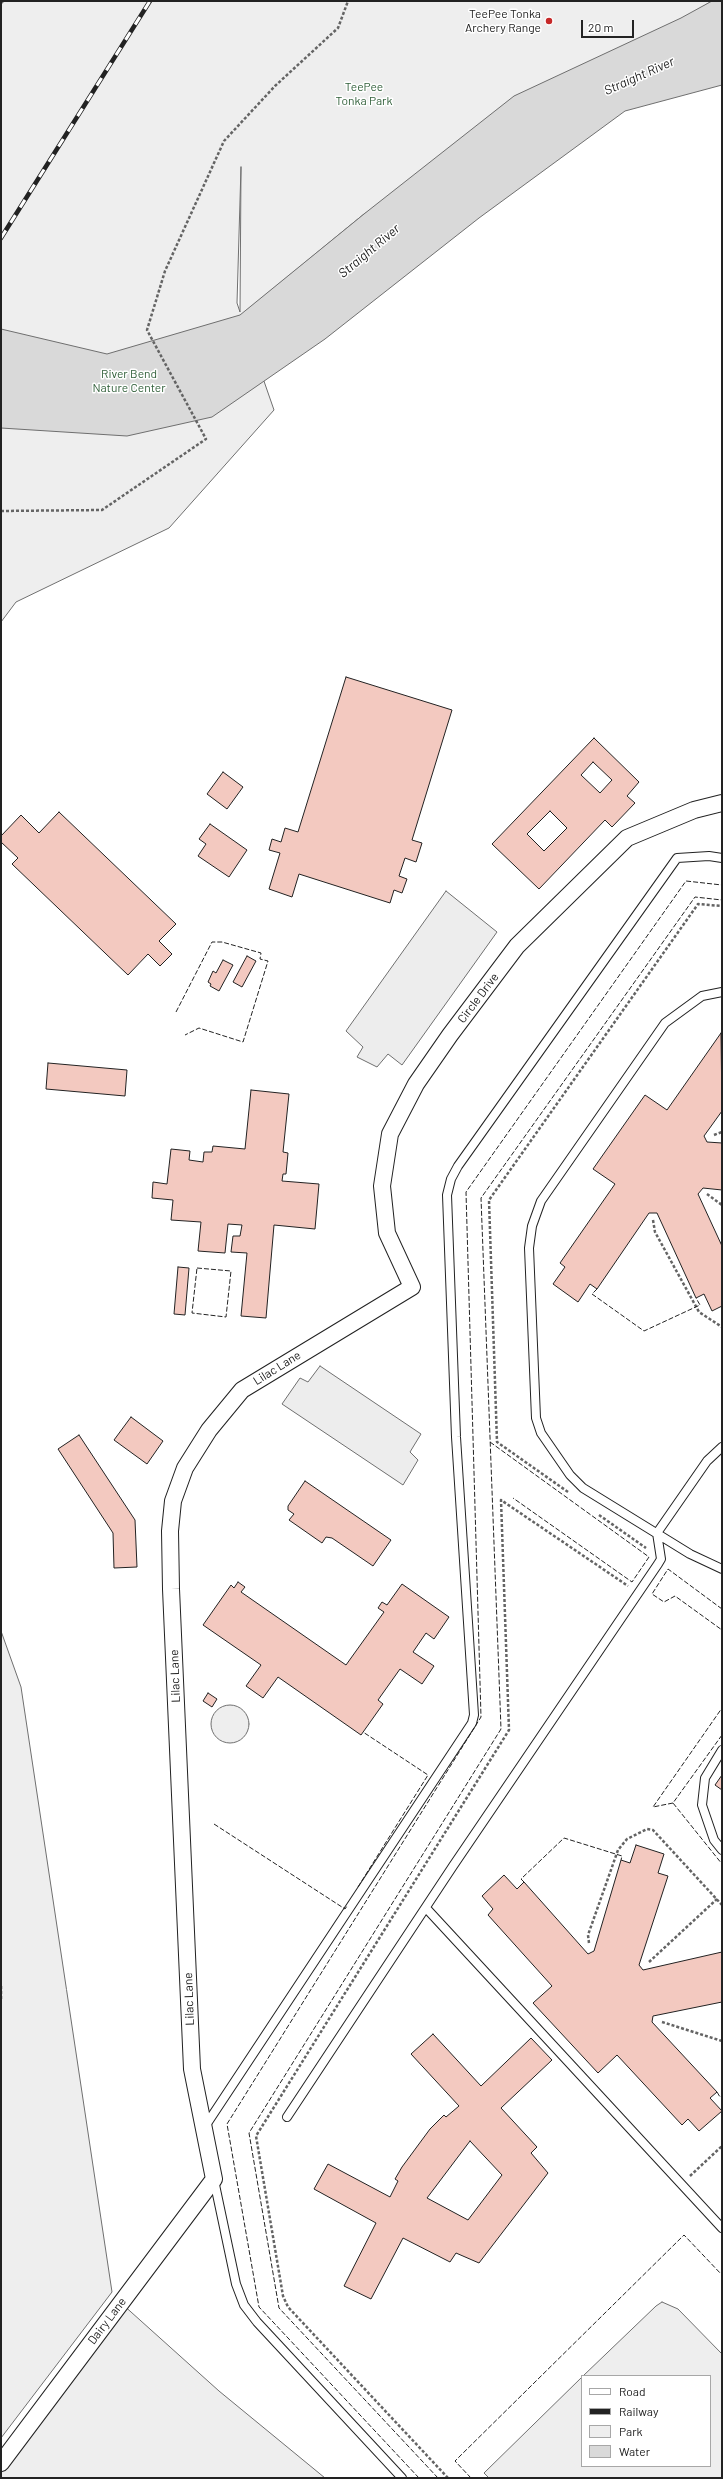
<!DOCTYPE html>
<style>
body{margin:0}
#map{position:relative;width:723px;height:2479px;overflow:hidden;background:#fff;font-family:Barlow,sans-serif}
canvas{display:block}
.frame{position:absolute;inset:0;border:2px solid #222;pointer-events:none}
.legend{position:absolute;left:581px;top:2375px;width:130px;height:92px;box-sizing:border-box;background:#fff;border:1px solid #a7a7a7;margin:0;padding:5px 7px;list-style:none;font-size:12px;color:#222}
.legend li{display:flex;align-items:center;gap:8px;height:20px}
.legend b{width:20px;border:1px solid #a7a7a7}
.scale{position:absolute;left:581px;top:20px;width:53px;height:18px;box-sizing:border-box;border:2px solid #222;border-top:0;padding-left:5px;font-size:12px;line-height:14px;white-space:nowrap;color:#222;-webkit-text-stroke:3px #fff;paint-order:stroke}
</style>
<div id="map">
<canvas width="723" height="2479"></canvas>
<div class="frame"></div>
<ul class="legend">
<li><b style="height:5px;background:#fff"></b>Road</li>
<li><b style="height:5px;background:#222"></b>Railway</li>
<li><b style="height:11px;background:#eee"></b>Park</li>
<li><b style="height:11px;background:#d9d9d9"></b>Water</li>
</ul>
<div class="scale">20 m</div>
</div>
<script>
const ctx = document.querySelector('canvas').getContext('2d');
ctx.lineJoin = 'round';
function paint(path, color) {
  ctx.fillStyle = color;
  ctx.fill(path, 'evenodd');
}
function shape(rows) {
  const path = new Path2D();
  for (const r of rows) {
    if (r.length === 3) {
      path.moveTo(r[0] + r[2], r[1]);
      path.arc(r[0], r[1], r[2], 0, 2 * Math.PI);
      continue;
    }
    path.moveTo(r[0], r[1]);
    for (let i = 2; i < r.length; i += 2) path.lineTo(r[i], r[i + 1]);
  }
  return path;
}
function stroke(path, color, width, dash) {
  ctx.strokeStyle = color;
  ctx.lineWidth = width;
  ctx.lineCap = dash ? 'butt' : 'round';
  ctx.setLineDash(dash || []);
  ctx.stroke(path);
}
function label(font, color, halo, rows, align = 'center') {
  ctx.font = font + ' Barlow,sans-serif';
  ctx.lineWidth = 3;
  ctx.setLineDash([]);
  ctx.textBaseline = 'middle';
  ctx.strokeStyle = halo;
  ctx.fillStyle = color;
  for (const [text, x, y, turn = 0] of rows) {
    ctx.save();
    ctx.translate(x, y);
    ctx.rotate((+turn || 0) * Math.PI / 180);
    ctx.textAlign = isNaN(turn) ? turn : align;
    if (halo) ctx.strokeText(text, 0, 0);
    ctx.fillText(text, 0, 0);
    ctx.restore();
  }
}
const green = shape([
 [1,1,712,1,364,214,241,315,274,410,169,528,16,602,1,622,1,1],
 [241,167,241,168,240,312,237,303,241,167],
 [1,1631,21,1687,112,2292,1,2438,1,1631],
 [230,1724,19],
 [662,2302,678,2309,722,2354,722,2478,489,2478,484,2473,582,2377,582,2466,710,2466,710,2376,583,2376,656,2306,662,2302],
 [121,2303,219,2391,325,2478,1,2478,1,2463,121,2303]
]);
const parking = shape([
 [446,891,497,932,402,1065,388,1054,377,1067,357,1057,363,1047,346,1031,446,891],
 [320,1366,421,1434,410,1452,418,1460,403,1485,282,1404,300,1378,308,1382,320,1366]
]);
const water = shape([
 [712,1,722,1,722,85,625,111,479,218,325,339,212,417,127,436,1,428,1,329,107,354,240,315,364,214,514,96,681,18,712,1]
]);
const building = shape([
 [346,677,452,710,412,840,422,843,416,862,405,858,399,876,407,879,402,893,394,890,390,903,299,874,292,897,269,889,280,853,269,850,272,839,281,842,285,828,298,832,346,677],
 [594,738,639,782,627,796,635,803,612,827,605,820,539,889,492,844,594,738],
 [593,762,612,780,600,793,581,775,593,762],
 [550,811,567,828,544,851,527,834,550,811],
 [223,772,243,787,227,809,207,794,223,772],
 [59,812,176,924,159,941,172,954,160,966,148,954,128,975,12,864,18,858,1,842,1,836,21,815,39,833,59,812],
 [210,824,247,850,229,877,198,856,206,844,199,839,210,824],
 [247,956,256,961,242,987,233,982,247,956],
 [223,960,233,965,219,991,210,986,211,984,208,982,213,971,216,973,223,960],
 [721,1033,722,1111,704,1136,707,1142,722,1143,722,1190,703,1188,698,1194,722,1246,722,1306,712,1311,704,1294,696,1298,657,1213,649,1213,597,1289,590,1284,578,1302,553,1284,565,1267,560,1263,615,1184,593,1169,645,1095,667,1110,721,1033],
 [48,1063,127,1070,125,1096,46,1089,48,1063],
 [251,1090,289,1094,283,1152,288,1153,286,1174,283,1174,282,1181,319,1184,315,1229,274,1225,266,1318,241,1316,247,1253,231,1252,233,1236,240,1236,242,1225,228,1224,225,1253,198,1251,201,1222,171,1220,173,1200,152,1198,153,1182,167,1184,171,1149,190,1151,189,1160,203,1162,204,1152,212,1152,213,1146,245,1149,251,1090],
 [178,1267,189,1268,185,1315,174,1314,178,1267],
 [131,1417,163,1441,147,1464,114,1440,131,1417],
 [79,1435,135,1520,137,1567,114,1568,113,1533,58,1449,79,1435],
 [305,1481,391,1540,373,1566,332,1538,326,1537,322,1543,289,1520,294,1514,288,1510,288,1506,305,1481],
 [238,1582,245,1587,241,1592,346,1665,384,1612,378,1608,382,1602,387,1605,402,1584,449,1617,434,1639,426,1633,413,1652,434,1666,422,1684,400,1669,378,1700,383,1704,361,1735,278,1677,263,1698,246,1686,261,1665,203,1625,231,1585,234,1588,238,1582],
 [208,1693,217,1699,212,1707,203,1701,208,1693],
 [722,1775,722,1790,715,1785,722,1775],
 [636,1845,664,1854,658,1873,668,1876,639,1965,643,1970,722,1952,722,2002,653,2016,652,2022,717,2092,710,2098,722,2111,699,2131,688,2119,682,2125,617,2055,598,2073,533,2003,552,1986,488,1915,493,1909,482,1896,504,1875,517,1889,524,1882,588,1954,594,1951,621,1860,630,1863,636,1845],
 [433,2034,481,2086,531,2038,552,2060,501,2108,537,2147,531,2153,548,2173,479,2263,456,2253,450,2262,403,2238,371,2299,344,2286,376,2223,314,2189,328,2164,390,2197,398,2181,395,2179,402,2167,430,2129,444,2115,446,2117,459,2106,411,2054,433,2034],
 [470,2141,502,2175,468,2220,427,2198,470,2141]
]);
const path = shape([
 [1,3,3,1],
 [1,511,102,510,206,439,147,330,165,271,224,141,275,86,338,28,348,1],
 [714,1135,722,1132],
 [707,1194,722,1205],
 [653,1220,655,1232,699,1312,722,1327],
 [568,1492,497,1442,489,1200,698,904,722,906],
 [599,1515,646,1548],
 [589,1943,588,1935,618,1850,627,1839,647,1829,653,1830,722,1905],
 [649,1962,717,1899],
 [1,1986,1,2001],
 [662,2022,722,2041],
 [690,2176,722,2146],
 [448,2478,288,2307,283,2296,256,2136,509,1730,501,1500,628,1586]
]);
const lane = shape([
 [722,992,702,996,665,1023,541,1201,532,1226,529,1248,536,1418,541,1433,570,1475,583,1488,690,1554,722,1569],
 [722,1750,705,1778,702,1805,714,1840,722,1850],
 [426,1908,722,2228],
 [287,2117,453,1866,658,1564,661,1559,657,1533,707,1461,722,1447],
 [204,2128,472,1723,474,1715,456,1437,447,1195,451,1179,458,1166,677,858,709,856,722,858],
 [214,2180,236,2284,244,2305,257,2322,402,2478]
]);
const street = shape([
 [1,2463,214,2179,192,2069,171,1589,170,1531,173,1501,185,1468,209,1430,242,1390,412,1287,387,1233,382,1186,390,1134,416,1084,450,1035,517,946,627,838,694,810,722,803]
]);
const rail = shape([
 [1,238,150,1]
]);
const fence = shape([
 [176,1012,212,942,222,942,261,953,260,959,268,961,243,1042,199,1028,185,1035],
 [197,1268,231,1271,226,1317,192,1313,197,1268],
 [597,1289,592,1294,644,1331,700,1305,696,1298],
 [490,1442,649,1557,632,1582,513,1498],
 [722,1609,668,1569,652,1594,664,1602,675,1596,722,1630],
 [722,1735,673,1803,722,1864],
 [673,1803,653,1807,722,1708],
 [214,1824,345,1909,347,1906],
 [524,1882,521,1879,564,1838,622,1856,621,1860],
 [358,1887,428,1775,363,1732],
 [717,2092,720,2097,722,2095],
 [419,2478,259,2307,227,2124,481,1717,466,1192,686,881,722,885],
 [438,2478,279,2308,249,2133,501,1729,481,1198,695,897,722,900],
 [471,2478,455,2461,684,2235,722,2275]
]);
const markers = [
 [549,21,4,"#c62828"]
];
const poiNames = [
 ["TeePee Tonka",541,14],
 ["Archery Range",541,28]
];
const parkNames = [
 ["TeePee",364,87],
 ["Tonka Park",364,101],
 ["River Bend",129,374],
 ["Nature Center",129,388]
];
const streetNames = [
 ["Circle Drive",478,998,-53],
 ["Lilac Lane",277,1368,-32],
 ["Lilac Lane",175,1676,-92],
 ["Lilac Lane",189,1999,-92],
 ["Dairy Lane",107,2321,-53]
];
const waterNames = [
 ["Straight River",639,76,-24],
 ["Straight River",369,251,-40]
];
paint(green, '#eee');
stroke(green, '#6f6f6f', 1);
paint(parking, '#ededed');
stroke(parking, '#6f6f6f', 1);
paint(water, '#d9d9d9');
stroke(water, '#6f6f6f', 1);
paint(building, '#f3c9c0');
stroke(building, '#222', 1);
stroke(lane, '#222', 10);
stroke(street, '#222', 18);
stroke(path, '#646464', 2.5, [3, 2]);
stroke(lane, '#fff', 8);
stroke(street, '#fff', 16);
stroke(rail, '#222', 4.5);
stroke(rail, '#fff', 3, [9]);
stroke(fence, '#222', 1, [5, 2]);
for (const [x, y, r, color] of markers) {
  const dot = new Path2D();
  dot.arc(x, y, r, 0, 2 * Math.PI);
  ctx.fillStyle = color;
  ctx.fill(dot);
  stroke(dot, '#fff', 1.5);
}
label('12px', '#222', '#fff', poiNames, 'right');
label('12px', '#2f5e38', '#fff', parkNames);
label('12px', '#222', '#fff', streetNames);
label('italic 13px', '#222', '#fff', waterNames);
</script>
